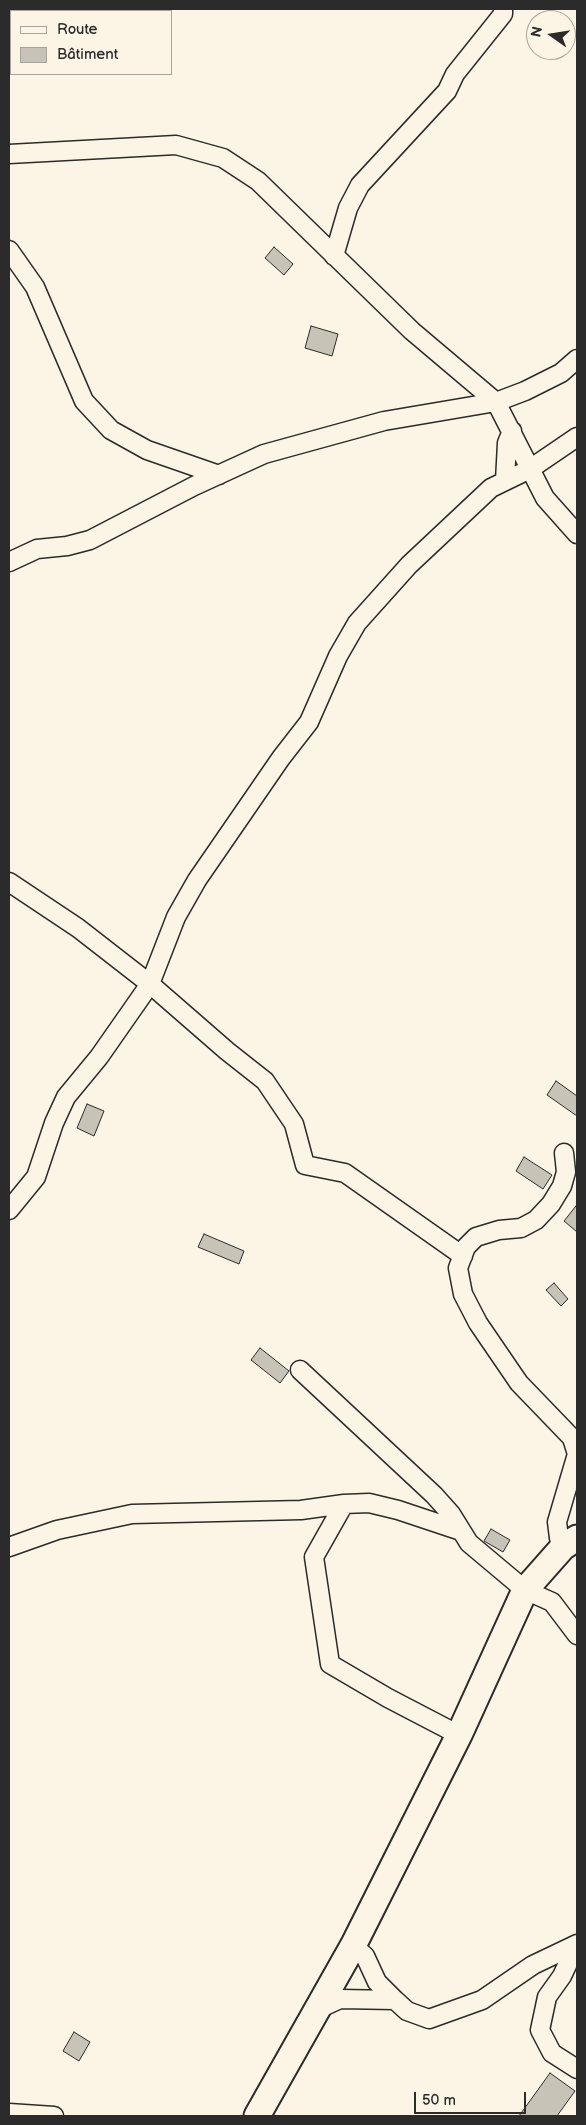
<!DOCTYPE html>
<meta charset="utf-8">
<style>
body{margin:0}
#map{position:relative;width:586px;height:2125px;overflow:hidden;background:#fcf5e5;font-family:"Balsamiq Sans",sans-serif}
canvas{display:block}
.frame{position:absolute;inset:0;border:10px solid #2b2b2b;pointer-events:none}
.legend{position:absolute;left:10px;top:10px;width:162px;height:65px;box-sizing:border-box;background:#fcf5e5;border:1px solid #a8a49b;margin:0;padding:6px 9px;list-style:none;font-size:15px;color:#2b2b2b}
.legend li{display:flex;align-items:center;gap:10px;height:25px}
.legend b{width:25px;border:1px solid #a8a49b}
.north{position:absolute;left:526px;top:10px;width:50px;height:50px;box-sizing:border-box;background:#fcf5e5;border:1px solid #a8a49b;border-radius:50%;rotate:283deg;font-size:14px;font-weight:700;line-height:20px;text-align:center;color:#2b2b2b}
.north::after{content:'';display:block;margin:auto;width:18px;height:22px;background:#2b2b2b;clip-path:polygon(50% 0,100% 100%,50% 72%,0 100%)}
.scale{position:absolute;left:414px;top:2092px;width:112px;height:22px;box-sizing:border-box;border:2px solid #2b2b2b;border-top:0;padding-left:6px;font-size:15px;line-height:18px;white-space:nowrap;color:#2b2b2b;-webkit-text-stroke:4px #fcf5e5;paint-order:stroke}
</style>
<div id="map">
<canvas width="586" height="2125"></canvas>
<div class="frame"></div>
<ul class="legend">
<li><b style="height:6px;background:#fcf5e5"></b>Route</li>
<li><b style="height:14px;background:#c8c3b7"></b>Bâtiment</li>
</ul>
<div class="north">N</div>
<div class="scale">50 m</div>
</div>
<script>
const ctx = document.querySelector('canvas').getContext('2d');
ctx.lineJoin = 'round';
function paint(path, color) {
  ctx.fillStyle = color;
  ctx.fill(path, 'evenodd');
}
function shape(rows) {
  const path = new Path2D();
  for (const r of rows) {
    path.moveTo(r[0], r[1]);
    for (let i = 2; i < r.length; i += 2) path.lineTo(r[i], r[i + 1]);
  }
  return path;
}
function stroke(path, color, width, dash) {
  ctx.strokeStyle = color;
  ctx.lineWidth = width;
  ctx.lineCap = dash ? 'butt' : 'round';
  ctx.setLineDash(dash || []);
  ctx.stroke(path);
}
const building = shape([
 [274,247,293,264,284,275,265,258,274,247],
 [311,326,338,334,332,356,305,348,311,326],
 [556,1081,577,1096,577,1116,547,1095,556,1081],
 [87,1104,104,1111,94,1136,77,1128,87,1104],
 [524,1157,552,1175,543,1189,516,1171,524,1157],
 [576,1206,577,1206,577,1232,564,1221,576,1206],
 [204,1234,244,1251,239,1264,198,1247,204,1234],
 [554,1283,568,1299,561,1306,546,1290,554,1283],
 [260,1348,289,1371,280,1383,251,1360,260,1348],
 [491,1529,510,1540,503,1552,484,1541,491,1529],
 [74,2032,90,2042,79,2061,63,2051,74,2032],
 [550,2073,575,2091,557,2116,519,2116,550,2073]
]);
const minor = shape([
 [9,154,176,145,223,158,258,181,412,331,496,402,545,498,577,534],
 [9,250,35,287,84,401,111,430,147,450,219,475],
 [334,256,348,208,360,185,447,91,455,74,503,14,503,9],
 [505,481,507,443,512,431],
 [9,562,37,549,67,546,90,540,194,486,264,454,384,421,496,402,525,391,561,373,577,359],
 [9,882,78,928,150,984,227,1051,265,1081,294,1124,305,1165,345,1173,463,1256],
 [9,1210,36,1177,54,1123,66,1097,99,1057,150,984,176,917,197,880,281,758,309,722,338,656,357,623,409,565,491,488,530,469,577,437],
 [300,1370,434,1495,451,1514,469,1543,525,1590,552,1602,577,1635],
 [344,1504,314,1557,330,1664,388,1698,459,1735],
 [9,1547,57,1530,132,1514,301,1510,344,1504,369,1503,398,1510,461,1531],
 [563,1547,559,1538,557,1522,577,1454,572,1438,519,1383,478,1323,463,1294,458,1268,466,1247,476,1237,499,1230,521,1228,536,1220,551,1204,562,1186,566,1172,564,1153],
 [353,1946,365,1956,377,1982,395,2000,407,2011,429,2019,482,2000,533,1965,577,1944,562,1976,547,1997,540,2030,552,2053,577,2069],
 [318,2009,340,1999,395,2000],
 [9,2113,54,2116]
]);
const secondary = shape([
 [257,2116,353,1946,459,1735,525,1590,563,1547,577,1538]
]);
paint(building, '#c8c3b7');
stroke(building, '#2b2b2b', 1);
stroke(minor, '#2b2b2b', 21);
stroke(secondary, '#2b2b2b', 29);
stroke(minor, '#fcf5e5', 18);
stroke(secondary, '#fcf5e5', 25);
</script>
